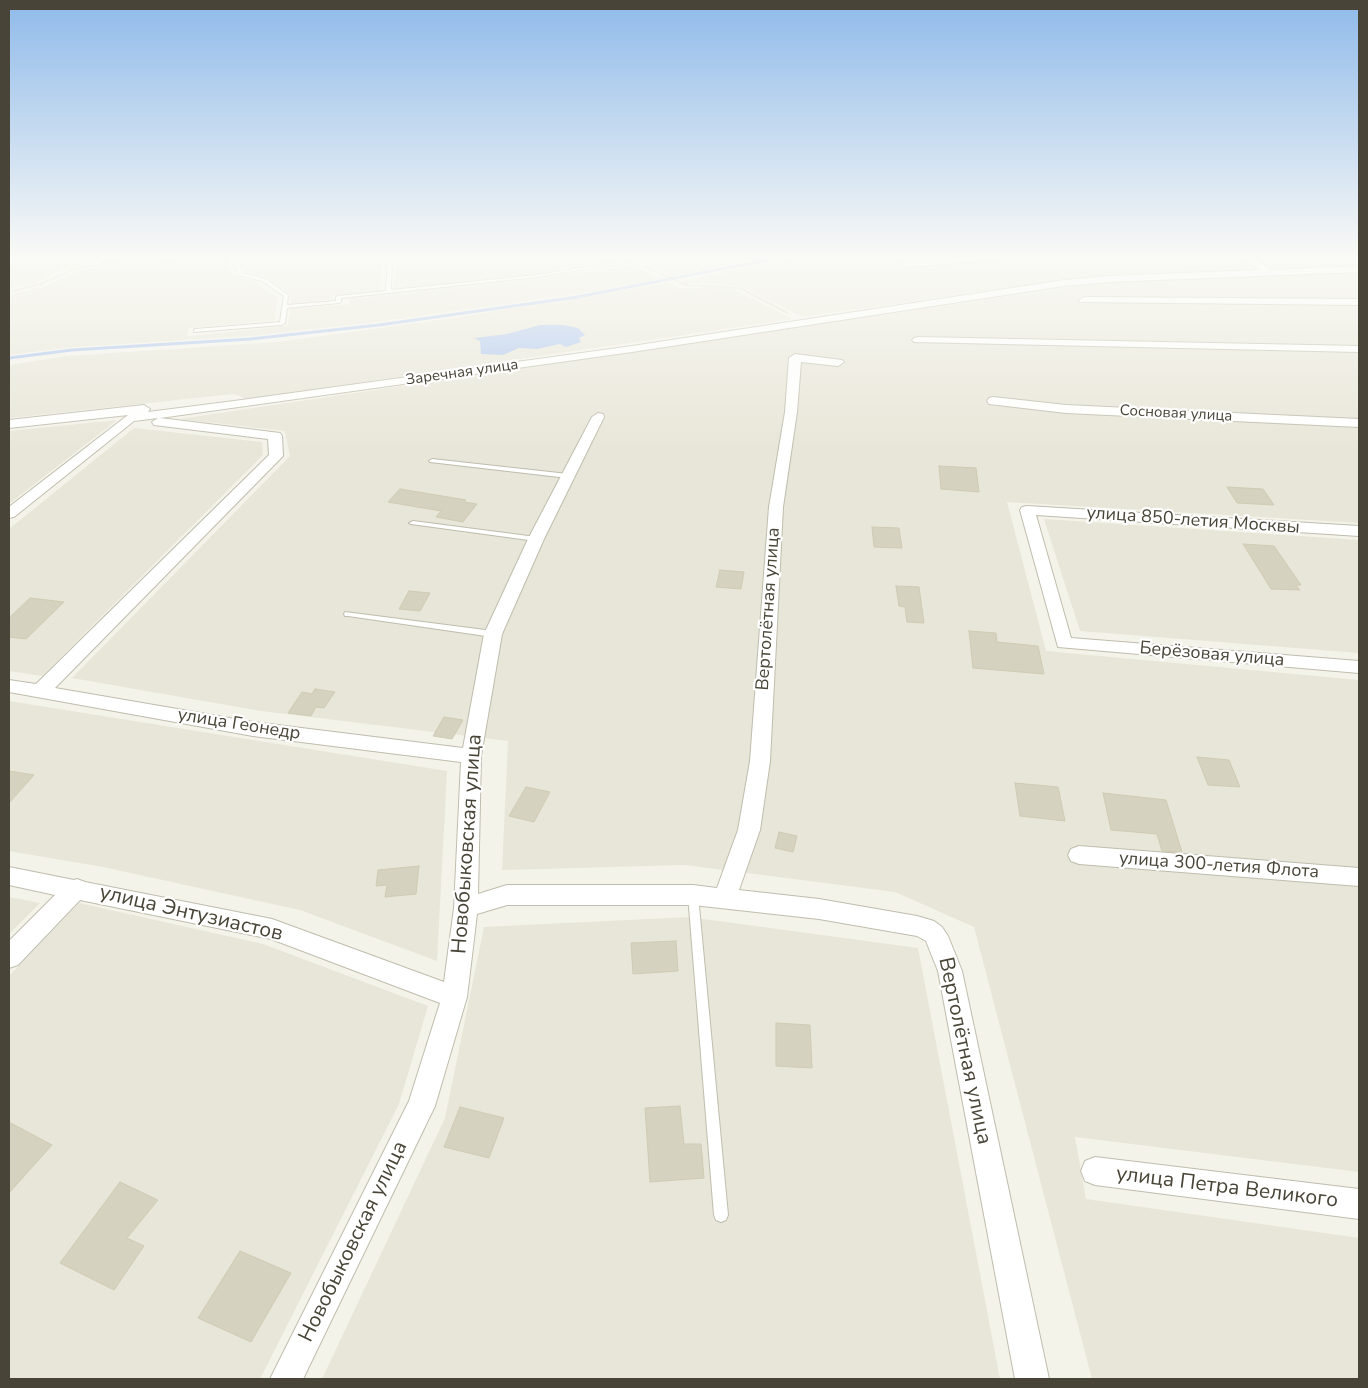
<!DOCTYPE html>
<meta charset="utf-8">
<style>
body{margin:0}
#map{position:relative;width:1368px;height:1388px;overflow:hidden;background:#f4f3ea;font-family:"Nunito Sans",sans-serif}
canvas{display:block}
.frame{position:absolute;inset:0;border:10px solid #484538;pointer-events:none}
</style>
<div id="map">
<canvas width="1368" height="1388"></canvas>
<div class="frame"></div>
</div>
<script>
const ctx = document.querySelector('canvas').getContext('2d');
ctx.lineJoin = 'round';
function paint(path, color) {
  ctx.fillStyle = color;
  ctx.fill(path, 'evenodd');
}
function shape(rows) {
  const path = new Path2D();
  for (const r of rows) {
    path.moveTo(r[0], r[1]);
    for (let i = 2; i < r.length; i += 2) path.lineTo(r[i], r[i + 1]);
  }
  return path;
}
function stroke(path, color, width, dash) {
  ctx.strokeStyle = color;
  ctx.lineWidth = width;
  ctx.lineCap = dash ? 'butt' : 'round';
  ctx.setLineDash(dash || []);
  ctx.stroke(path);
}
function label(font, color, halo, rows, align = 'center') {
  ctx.font = font + ' "Nunito Sans",sans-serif';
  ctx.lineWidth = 4.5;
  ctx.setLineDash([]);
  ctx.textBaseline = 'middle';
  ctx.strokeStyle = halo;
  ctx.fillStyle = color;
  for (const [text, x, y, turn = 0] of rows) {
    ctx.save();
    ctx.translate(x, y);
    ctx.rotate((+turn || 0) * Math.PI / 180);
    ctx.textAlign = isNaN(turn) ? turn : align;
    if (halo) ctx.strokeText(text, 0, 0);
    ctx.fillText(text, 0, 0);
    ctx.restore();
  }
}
const residential = shape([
 [9,257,103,257,95,262,65,268,35,283,9,289],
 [183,257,227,257,233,275,257,283,277,297,275,320,189,328,187,336,287,326,291,309,350,304,349,299,542,278,633,265,660,279,571,295,376,322,251,336,73,347,9,355,9,295,43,287,76,272,100,267],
 [238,257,383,257,380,290,332,296,332,299,291,304,291,295,270,279,246,272,239,266],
 [396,257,626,257,630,260,535,274,394,289],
 [636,257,769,257,674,276],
 [795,257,1359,257,1359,267,1060,280,802,317,743,287,710,283,688,283,682,281],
 [1359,272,1359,523,1007,502,1046,651,1359,680,1359,1172,1075,1137,1086,1199,1359,1238,1359,1379,1092,1379,974,927,895,892,685,865,502,870,508,741,261,711,72,678,290,456,285,431,179,419,1110,281],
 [668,283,680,289,708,287,735,290,793,319,247,399,234,394,9,418,9,365,66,356,277,342,446,319],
 [117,420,9,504,9,431],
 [134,428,262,442,263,455,42,676,9,671,9,529],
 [1044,519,1359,540,1359,653,1080,631],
 [9,701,447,771,437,961,300,910,103,867,9,851],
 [9,897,40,903,9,934],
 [79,903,263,944,428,1006,399,1104,260,1379,9,1379,9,976],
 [689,917,918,948,1000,1379,322,1379,445,1118,484,927]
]);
const water = shape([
 [540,325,564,325,578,328,585,335,579,338,581,342,566,347,560,344,537,349,519,348,503,355,481,354,480,341,474,338,507,334]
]);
const stream = shape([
 [9,358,72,350,250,339,379,325,577,297,783,257]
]);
const building = shape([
 [939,466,976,468,979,492,941,489,939,466],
 [1227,487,1263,489,1274,505,1237,503,1227,487],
 [400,489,466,500,464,502,477,504,463,522,436,517,441,511,388,502,400,489],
 [872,527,899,528,902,548,874,547,872,527],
 [1243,544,1274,546,1301,585,1296,585,1300,590,1271,589,1243,544],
 [720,570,744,572,741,589,716,587,720,570],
 [896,586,919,587,924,623,907,622,905,607,899,606,896,586],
 [409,591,430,593,420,611,399,609,409,591],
 [30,598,64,602,26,639,9,637,9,618,30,598],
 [969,631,996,633,997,642,1038,646,1044,674,973,668,969,631],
 [315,689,335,692,324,708,316,707,311,716,288,713,302,692,312,694,315,689],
 [444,717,463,720,452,739,433,736,444,717],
 [1197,757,1229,760,1240,787,1208,785,1197,757],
 [9,771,34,775,9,803,9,771],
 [1015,783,1058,787,1065,821,1020,816,1015,783],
 [526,787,550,792,534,822,509,816,526,787],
 [1103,793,1166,800,1182,852,1162,851,1157,834,1111,830,1103,793],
 [779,832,797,836,793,852,775,848,779,832],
 [419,866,416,894,385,897,387,885,376,886,378,870,419,866],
 [676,941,678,971,633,974,631,943,676,941],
 [776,1023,810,1025,812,1068,776,1066,776,1023],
 [680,1106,684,1144,701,1144,704,1178,650,1182,645,1108,680,1106],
 [460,1107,504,1118,489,1158,444,1147,460,1107],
 [9,1122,52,1145,9,1193,9,1122],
 [120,1182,158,1200,127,1238,144,1246,114,1290,60,1263,120,1182],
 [240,1251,291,1273,251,1342,198,1318,240,1251]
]);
const path = shape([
 [645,266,686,285,740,288,788,313],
 [9,292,40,284,75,269,94,265]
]);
const lane = shape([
 [150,257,163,257,103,264,101,263,150,257],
 [233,257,237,257,242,273,266,279,288,295,287,305,336,301,336,297,338,296,386,291,388,257,392,257,391,290,537,275,635,260,637,261,537,277,341,298,341,302,339,303,287,308,285,323,282,325,194,332,194,330,196,329,280,322,284,296,262,281,238,275,233,257],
 [432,459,568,474,571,476,568,478,430,462,429,461,432,459],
 [413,521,536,537,540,539,536,541,411,524,409,523,413,521],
 [345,612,493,631,497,634,493,637,348,616,345,616,344,614,345,612],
 [693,891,697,892,698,895,728,1215,726,1220,721,1222,716,1220,714,1215,688,895,689,892,693,891]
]);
const street = shape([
 [963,257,1003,257,998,260,906,267,901,264,906,261,963,257],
 [1242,257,1253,257,1271,270,1359,266,1359,272,1110,282,1064,286,632,352,160,418,280,433,282,436,283,456,55,688,253,722,463,748,484,634,528,539,592,417,598,413,603,414,604,417,544,539,502,634,481,756,478,894,507,885,693,885,717,888,738,830,750,761,769,507,785,412,789,358,795,354,842,360,844,362,838,366,801,362,797,412,783,507,770,761,760,830,739,890,819,899,917,916,934,921,942,927,948,936,962,971,1049,1379,1015,1379,938,971,926,941,917,936,819,919,693,905,507,905,477,914,467,997,435,1106,303,1379,270,1379,409,1101,440,1003,271,939,80,900,18,965,9,968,9,941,55,895,9,885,9,867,74,880,77,879,85,882,272,919,444,982,454,908,461,762,253,736,9,692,9,680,36,684,269,455,268,439,154,425,152,422,158,418,134,421,14,517,9,518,9,507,128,415,9,428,9,420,144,405,150,409,148,412,234,401,632,346,1064,280,1110,276,1259,270,1242,257],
 [1084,297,1359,299,1359,305,1080,302,1079,300,1084,297],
 [918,337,1359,346,1359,352,914,342,912,340,914,338,918,337],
 [993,397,1066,405,1359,419,1359,427,1066,413,989,404,987,401,989,398,993,397],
 [1027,506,1359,526,1359,536,1036,515,1071,638,1359,661,1359,673,1058,647,1020,510,1022,507,1027,506],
 [1079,846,1359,868,1359,886,1079,864,1071,861,1068,855,1071,849,1079,846],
 [1095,1157,1359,1189,1359,1219,1095,1185,1085,1181,1081,1171,1085,1161,1095,1157]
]);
const farStreetnames = [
 ["Заречная улица",462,373,-8],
 ["Сосновая улица",1176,414,3]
];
const streetNames = [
 ["улица 850-летия Москвы",1193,521,4],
 ["Вертолётная улица",769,609,-86],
 ["Берёзовая улица",1212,655,5],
 ["улица Геонедр",239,725,9],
 ["улица 300-летия Флота",1219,866,4]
];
const nearStreetnames = [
 ["Новобыковская улица",468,844,-86],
 ["улица Энтузиастов",191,914,13],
 ["Вертолётная улица",964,1051,78],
 ["улица Петра Великого",1227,1188,7],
 ["Новобыковская улица",354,1242,-64]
];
paint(residential, '#e8e6d8');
paint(water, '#aac3ed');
stroke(stream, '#aac3ed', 3);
paint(building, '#d5d2c0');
stroke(building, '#d0cbb3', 1);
stroke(lane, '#bfbdad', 2);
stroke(street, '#bfbdad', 2);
stroke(path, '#c0bc9f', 2, [1, 1]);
paint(lane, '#fff');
paint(street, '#fff');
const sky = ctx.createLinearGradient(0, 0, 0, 451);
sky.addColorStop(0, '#8fbaea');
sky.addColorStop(0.57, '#fafaf6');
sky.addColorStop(1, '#fafaf600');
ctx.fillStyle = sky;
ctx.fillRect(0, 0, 1368, 451);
label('15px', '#484538', '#fff', farStreetnames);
label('18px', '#484538', '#fff', streetNames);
label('21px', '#484538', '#fff', nearStreetnames);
</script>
